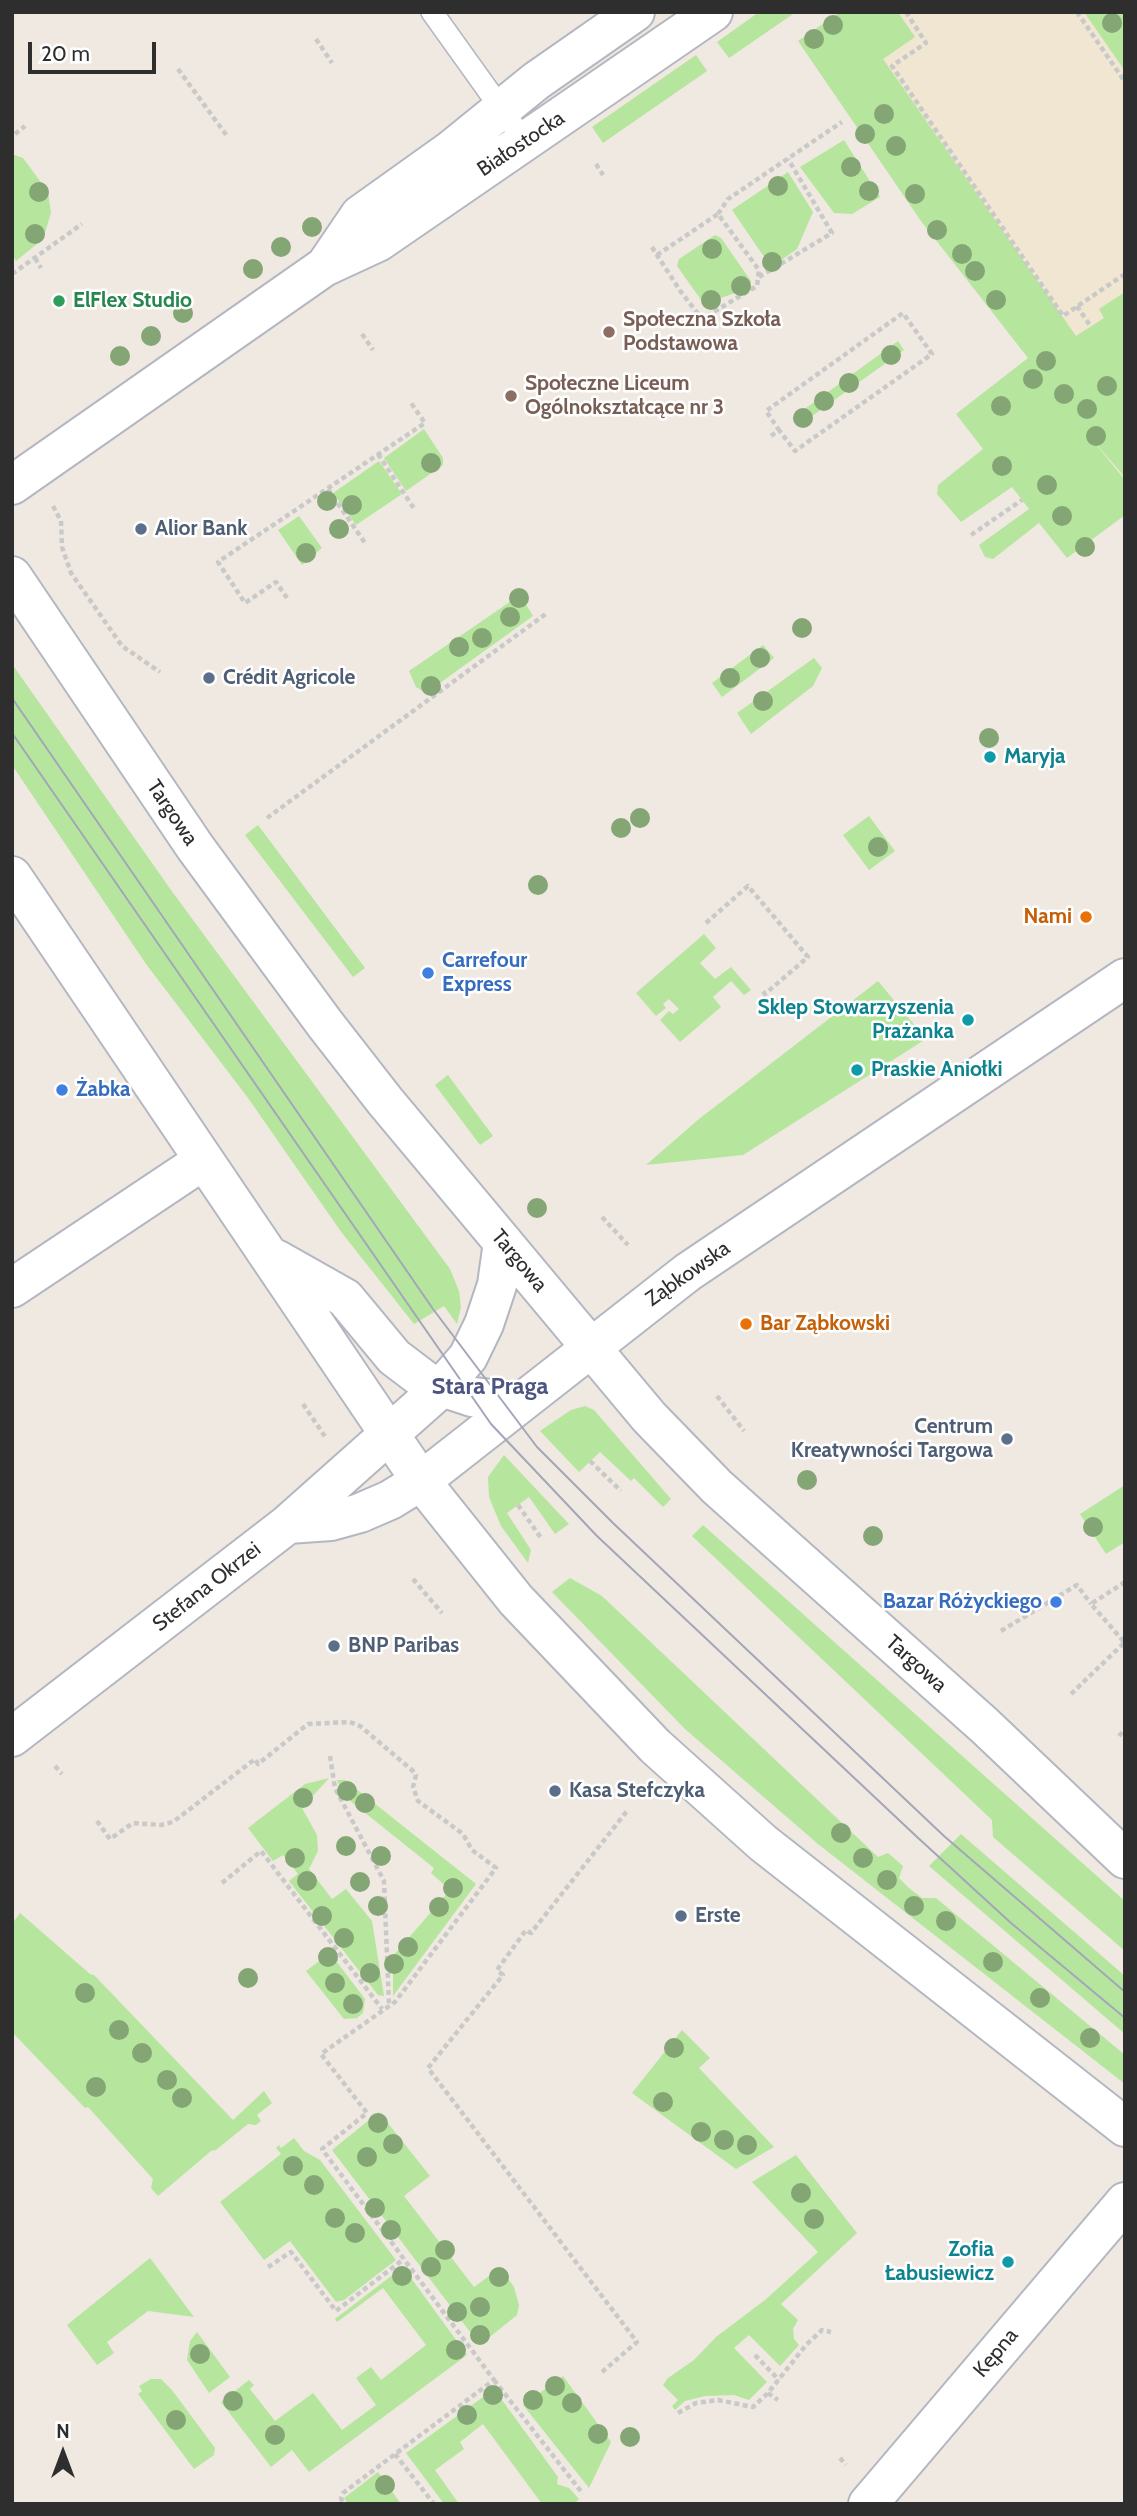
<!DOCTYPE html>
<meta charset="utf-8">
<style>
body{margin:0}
#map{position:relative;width:1137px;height:2516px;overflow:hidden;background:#efe9e1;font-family:Cabin,sans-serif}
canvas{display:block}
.frame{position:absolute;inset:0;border:14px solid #2e2e2e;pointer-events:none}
.north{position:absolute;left:28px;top:2418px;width:70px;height:70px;-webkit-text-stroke:5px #fff;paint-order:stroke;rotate:0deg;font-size:19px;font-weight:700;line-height:28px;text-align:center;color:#2e2e2e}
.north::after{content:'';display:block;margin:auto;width:24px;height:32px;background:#2e2e2e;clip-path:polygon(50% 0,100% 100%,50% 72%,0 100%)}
.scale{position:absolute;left:28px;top:42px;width:128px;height:32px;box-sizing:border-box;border:4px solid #2e2e2e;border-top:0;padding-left:9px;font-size:21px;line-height:24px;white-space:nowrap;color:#2e2e2e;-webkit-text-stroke:5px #fff;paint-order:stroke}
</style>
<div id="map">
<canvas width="1137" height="2516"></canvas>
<div class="frame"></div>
<div class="north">N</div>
<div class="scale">20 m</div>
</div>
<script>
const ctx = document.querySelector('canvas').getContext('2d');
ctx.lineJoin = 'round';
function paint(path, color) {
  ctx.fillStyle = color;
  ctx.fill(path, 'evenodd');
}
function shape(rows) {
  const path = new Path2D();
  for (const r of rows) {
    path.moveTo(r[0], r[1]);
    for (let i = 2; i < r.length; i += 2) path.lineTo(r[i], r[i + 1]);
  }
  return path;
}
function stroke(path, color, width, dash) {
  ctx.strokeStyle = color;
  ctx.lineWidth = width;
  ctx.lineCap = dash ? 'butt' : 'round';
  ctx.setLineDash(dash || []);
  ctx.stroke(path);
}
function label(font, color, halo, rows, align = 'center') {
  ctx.font = font + ' Cabin,sans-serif';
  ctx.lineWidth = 5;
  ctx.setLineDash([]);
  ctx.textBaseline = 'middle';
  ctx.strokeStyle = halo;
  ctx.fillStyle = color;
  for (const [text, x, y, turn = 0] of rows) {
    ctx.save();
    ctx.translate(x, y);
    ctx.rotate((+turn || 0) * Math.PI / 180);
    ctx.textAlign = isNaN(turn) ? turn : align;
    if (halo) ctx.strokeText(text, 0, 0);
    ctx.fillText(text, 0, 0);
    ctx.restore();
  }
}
const education = shape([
 [840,12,1125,12,1125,480,921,221,798,41]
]);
const green = shape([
 [759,12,796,12,729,58,717,42],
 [840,12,898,12,915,37,883,59,1076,336,1104,318,1099,309,1125,292,1125,477,1091,438,1125,480,1125,515,1067,558,1039,523,993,559,985,557,979,545,1029,509,1012,487,961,522,937,494,938,485,983,449,956,414,1028,358,921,221,798,41],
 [1084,12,1125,12,1125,71],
 [696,55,707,71,603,143,592,127],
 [844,140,880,197,852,214,834,213,800,167],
 [12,154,23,158,43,185,48,193,51,213,43,239,16,261,12,254],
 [788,172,813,212,797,249,771,267,732,210],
 [715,235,721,238,751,281,749,288,704,304,677,266,679,259],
 [898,341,904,350,801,424,795,416],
 [424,429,443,458,443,465,406,491,384,458],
 [379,461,402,494,356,525,333,493],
 [299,516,322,548,302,565,278,530],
 [520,595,533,616,426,693,416,687,409,671],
 [763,645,774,658,722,697,712,683],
 [814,658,822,668,813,686,751,734,737,713],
 [12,664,171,890,450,1269,459,1291,461,1307,457,1324,444,1306,414,1324,342,1233,248,1098,146,964,12,765],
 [869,816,895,851,869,870,843,835],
 [258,825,365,968,353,977,245,835],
 [704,934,716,948,700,963,715,979,731,967,751,990,744,995,731,981,713,997,721,1007,680,1042,660,1020,669,1011,673,1014,679,1009,669,999,663,1004,666,1008,656,1016,636,993],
 [878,981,926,1039,743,1155,646,1165,699,1119],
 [448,1075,493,1136,480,1145,435,1085],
 [585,1406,594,1410,671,1499,663,1507,634,1478,631,1481,600,1452,579,1472,540,1431,571,1410],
 [504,1455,569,1524,555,1534,529,1497,507,1513,531,1550,528,1563,501,1526,489,1497,488,1477],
 [1125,1485,1125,1542,1106,1554,1080,1514],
 [703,1525,1125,1901,1125,1951,993,1837,992,1820,692,1536],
 [570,1578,602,1596,878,1857,888,1853,903,1866,899,1878,909,1888,922,1898,936,1898,1125,2055,1125,2084,818,1844,685,1729,552,1592],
 [329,1778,302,1808,317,1835,318,1851,309,1869,332,1899,346,1889,372,1921,384,1996,378,1995,289,1881,298,1874,283,1855,273,1861,248,1828,305,1784],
 [337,1780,345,1780,476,1884,393,1996,393,1956,450,1890,431,1873,434,1868,344,1796],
 [961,1834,1125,1976,1125,2034,929,1866],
 [20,1913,90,1974,94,1975,233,2120,264,2091,272,2103,257,2115,261,2121,256,2125,248,2124,216,2150,211,2151,158,2196,151,2188,153,2179,88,2107,85,2108,12,2032,12,1924],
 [330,1953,365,1999,363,2013,357,2018,344,2019,306,1971],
 [682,2030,710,2058,699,2068,774,2147,736,2169,632,2093],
 [379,2112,430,2176,404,2196,474,2287,500,2268,514,2287,519,2305,517,2315,480,2345,332,2150],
 [294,2138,304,2151,320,2160,396,2260,344,2300,336,2302,290,2241,264,2260,220,2202,281,2154,276,2148,279,2145,281,2148],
 [796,2155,857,2233,781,2304,798,2320,793,2329,794,2339,799,2345,780,2366,749,2335,734,2348,767,2382,749,2400,734,2395,705,2396,685,2401,675,2410,672,2406,678,2400,663,2385,668,2378,694,2360,716,2337,765,2300,818,2252,752,2182],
 [150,2258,194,2317,148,2311,107,2342,114,2353,97,2365,67,2325],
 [403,2267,467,2355,309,2472,292,2450,271,2467,221,2402,249,2380,254,2385,250,2389,275,2421,313,2393,342,2430,376,2405,356,2378,371,2367,381,2380,426,2345,383,2288,337,2322,335,2319],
 [197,2332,230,2377,209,2393,187,2360,190,2341],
 [563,2376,611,2442,589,2488,523,2405],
 [151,2379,161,2379,172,2390,215,2448,214,2455,194,2469,138,2394,142,2391,139,2386],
 [494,2389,558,2477,557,2484,569,2488,579,2499,574,2504,542,2504,483,2424,460,2442,464,2449,435,2470,459,2504,444,2504,406,2453],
 [378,2472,401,2504,348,2504,344,2498]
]);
const path = shape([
 [906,12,926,43,892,66,1063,316,1125,274],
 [1077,12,1125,82],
 [316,39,332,63],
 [178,69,227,136],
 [15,134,25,126],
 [596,164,603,175],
 [718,214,728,199,842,122],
 [652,247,657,255,681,292,702,319,757,286,759,270,718,214,657,255],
 [35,258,41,268],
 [12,274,82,224],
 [759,277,832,233,788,159],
 [1077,306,1091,327],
 [362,334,373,350],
 [771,436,779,430,795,451,932,354,903,313,766,411,779,430],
 [378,454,415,510],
 [328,489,365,543],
 [53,506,61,521,62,547,71,573,122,646,160,672],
 [971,535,1022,500],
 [287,598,276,582,245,603,218,562,425,423,411,403],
 [267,818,547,613],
 [706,923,748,886,808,957,765,994,762,990],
 [602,1217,628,1245],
 [717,1396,744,1431],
 [303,1404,326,1438],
 [590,1461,621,1491],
 [518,1505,541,1538],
 [413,1579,442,1613],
 [1125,1582,1091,1604,1125,1643],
 [1001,1631,1077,1585,1091,1604],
 [1071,1694,1125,1642],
 [1119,1736,1125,1729],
 [330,1756,335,1788,384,1881,389,2005],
 [55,1766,62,1774],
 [97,1821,110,1839,133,1823,161,1825,173,1822,255,1759,258,1764,308,1724,350,1722,360,1726,412,1770,416,1775,413,1787,418,1801,463,1834,472,1850,496,1868,395,2002,321,2054,367,2113,322,2149,494,2380,343,2493,341,2498,343,2504],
 [222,1883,261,1851,382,2009],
 [268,2267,291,2252,336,2311,404,2259],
 [755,2355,779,2380],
 [602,2372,637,2342,428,2068,503,1975,497,1970,526,1930,531,1933,627,1811],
 [494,2380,583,2494],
 [768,2393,778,2400],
 [678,2413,696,2403,718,2400,753,2407,768,2393,806,2345,822,2330,831,2332],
 [395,2454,434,2504],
 [840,2458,846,2465]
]);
const lane = shape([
 [432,12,525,142]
]);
const street = shape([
 [326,265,360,215,451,150,536,81,635,12],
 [12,485,324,267,378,242,713,12],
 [868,2504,1125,2202]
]);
const secondary = shape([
 [12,576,195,847,325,1024,385,1101,649,1417,717,1487,985,1726,1125,1859],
 [12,876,421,1481,516,1600,655,1746,763,1843,1125,2127],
 [276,1259,345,1298,394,1357,427,1382,472,1397,519,1402],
 [12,1288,204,1160],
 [288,1524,331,1521,360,1513,390,1500,421,1481,688,1272,1125,978],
 [12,1737,288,1524,441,1388,468,1357,484,1324,497,1285,503,1242]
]);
const tram = shape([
 [12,698,433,1309,537,1447,613,1523,944,1836,1125,1992],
 [12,733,491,1424,597,1536,916,1836,1011,1923,1125,2018]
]);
const trees = [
 [1112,23],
 [833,25],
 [814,39],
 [884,114],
 [865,134],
 [896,146],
 [851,167],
 [778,186],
 [869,191],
 [39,192],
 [915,194],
 [312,227],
 [937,230],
 [35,234],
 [281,247],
 [712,249],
 [962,254],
 [772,262],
 [253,269],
 [975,271],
 [741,286],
 [711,300],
 [996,300],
 [183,313],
 [151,336],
 [891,355],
 [120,356],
 [1046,361],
 [1033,379],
 [849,383],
 [1107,386],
 [1064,394],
 [824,401],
 [1001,406],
 [1087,409],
 [803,418],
 [1096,436],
 [431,463],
 [1002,466],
 [1047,485],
 [327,501],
 [352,505],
 [1062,516],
 [339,529],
 [1085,547],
 [306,553],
 [519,598],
 [510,617],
 [802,628],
 [482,638],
 [459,647],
 [760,658],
 [730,678],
 [431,686],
 [763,701],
 [989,738],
 [640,818],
 [621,828],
 [878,847],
 [538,885],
 [537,1208],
 [807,1480],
 [1093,1527],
 [873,1536],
 [347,1791],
 [303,1798],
 [365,1803],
 [841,1833],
 [346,1846],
 [381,1856],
 [295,1858],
 [863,1858],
 [887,1880],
 [307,1881],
 [360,1882],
 [453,1888],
 [378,1906],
 [914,1906],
 [439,1907],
 [322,1916],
 [946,1921],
 [344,1938],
 [408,1947],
 [328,1957],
 [993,1962],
 [394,1964],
 [370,1973],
 [248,1978],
 [335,1983],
 [85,1993],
 [1040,1998],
 [353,2004],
 [119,2030],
 [1090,2038],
 [674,2048],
 [142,2053],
 [167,2080],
 [96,2087],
 [182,2098],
 [663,2102],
 [378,2123],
 [701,2132],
 [724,2140],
 [393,2144],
 [747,2145],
 [367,2157],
 [293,2166],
 [314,2185],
 [801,2193],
 [375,2208],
 [335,2218],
 [814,2219],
 [391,2230],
 [355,2233],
 [445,2250],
 [431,2267],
 [402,2276],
 [499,2277],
 [480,2307],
 [457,2312],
 [480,2335],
 [456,2350],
 [200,2354],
 [555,2386],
 [493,2395],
 [533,2400],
 [233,2401],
 [572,2403],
 [467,2415],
 [176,2420],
 [598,2434],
 [275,2435],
 [630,2437],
 [385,2485]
];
const markers = [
 [59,301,7,"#2e9e5b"],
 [609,332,7,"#8d6e63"],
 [511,396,7,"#8d6e63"],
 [141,529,7,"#5c6f8a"],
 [209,678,7,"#5c6f8a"],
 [990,757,7,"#0f9aa8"],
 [1086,917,7,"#e8710a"],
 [428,973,7,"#3f7fe0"],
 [968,1020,7,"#0f9aa8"],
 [857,1070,7,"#0f9aa8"],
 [62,1090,7,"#3f7fe0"],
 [746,1324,7,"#e8710a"],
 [1007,1439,7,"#5c6f8a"],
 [1056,1602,7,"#3f7fe0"],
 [334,1646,7,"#5c6f8a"],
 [555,1791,7,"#5c6f8a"],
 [681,1916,7,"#5c6f8a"],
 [1008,2262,7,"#0f9aa8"]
];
const streetNames = [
 ["Białostocka",521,144,-34],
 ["Targowa",172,813,56],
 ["Targowa",519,1261,50],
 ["Ząbkowska",688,1274,-35],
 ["Stefana Okrzei",207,1587,-38],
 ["Targowa",916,1664,42],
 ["Kępna",996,2353,-50]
];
const leisureNames = [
 ["ElFlex Studio",73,301]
];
const educationNames = [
 ["Społeczna Szkoła",623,320],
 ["Podstawowa",623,344],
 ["Społeczne Liceum",525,384],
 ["Ogólnokształcące nr 3",525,408]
];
const serviceNames = [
 ["Alior Bank",155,529],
 ["Crédit Agricole",223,678],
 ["Centrum",993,1427,"right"],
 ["Kreatywności Targowa",993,1451,"right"],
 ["BNP Paribas",348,1646],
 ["Kasa Stefczyka",569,1791],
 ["Erste",695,1916]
];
const cultureNames = [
 ["Maryja",1004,757],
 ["Sklep Stowarzyszenia",954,1008,"right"],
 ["Prażanka",954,1032,"right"],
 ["Praskie Aniołki",871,1070],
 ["Zofia",994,2250,"right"],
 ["Łabusiewicz",994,2274,"right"]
];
const foodNames = [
 ["Nami",1072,917],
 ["Bar Ząbkowski",760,1324,"left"]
];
const shopNames = [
 ["Carrefour",442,961],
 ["Express",442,985],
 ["Żabka",76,1090],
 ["Bazar Różyckiego",1042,1602,"right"]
];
const quarterNames = [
 ["Stara Praga",490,1387]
];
paint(education, '#f0e6d1');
paint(green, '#b6e59e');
stroke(lane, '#b4b7c1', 24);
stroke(street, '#b4b7c1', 42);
stroke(secondary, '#b4b7c1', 42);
stroke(path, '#c9c9c9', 4.5, [5, 3.5]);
stroke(lane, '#fff', 21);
stroke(street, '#fff', 38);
stroke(secondary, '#fff', 38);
stroke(tram, '#a3a6b8', 2);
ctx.fillStyle = '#84a574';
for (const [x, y] of trees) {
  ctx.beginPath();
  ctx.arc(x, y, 10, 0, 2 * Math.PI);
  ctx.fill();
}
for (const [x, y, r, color] of markers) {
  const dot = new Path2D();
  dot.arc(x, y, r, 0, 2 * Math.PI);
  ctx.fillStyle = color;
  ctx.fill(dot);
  stroke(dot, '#fff', 2.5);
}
label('21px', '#2e2e2e', '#fff', streetNames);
label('bold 21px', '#27864d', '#fff', leisureNames, 'left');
label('bold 21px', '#785e54', '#fff', educationNames, 'left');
label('bold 21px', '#4e5e75', '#fff', serviceNames, 'left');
label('bold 21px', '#0d838f', '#fff', cultureNames, 'left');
label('bold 21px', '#c56008', '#fff', foodNames, 'right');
label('bold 21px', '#366cbe', '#fff', shopNames, 'left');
label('bold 24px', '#4d5680', '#fff', quarterNames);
</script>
